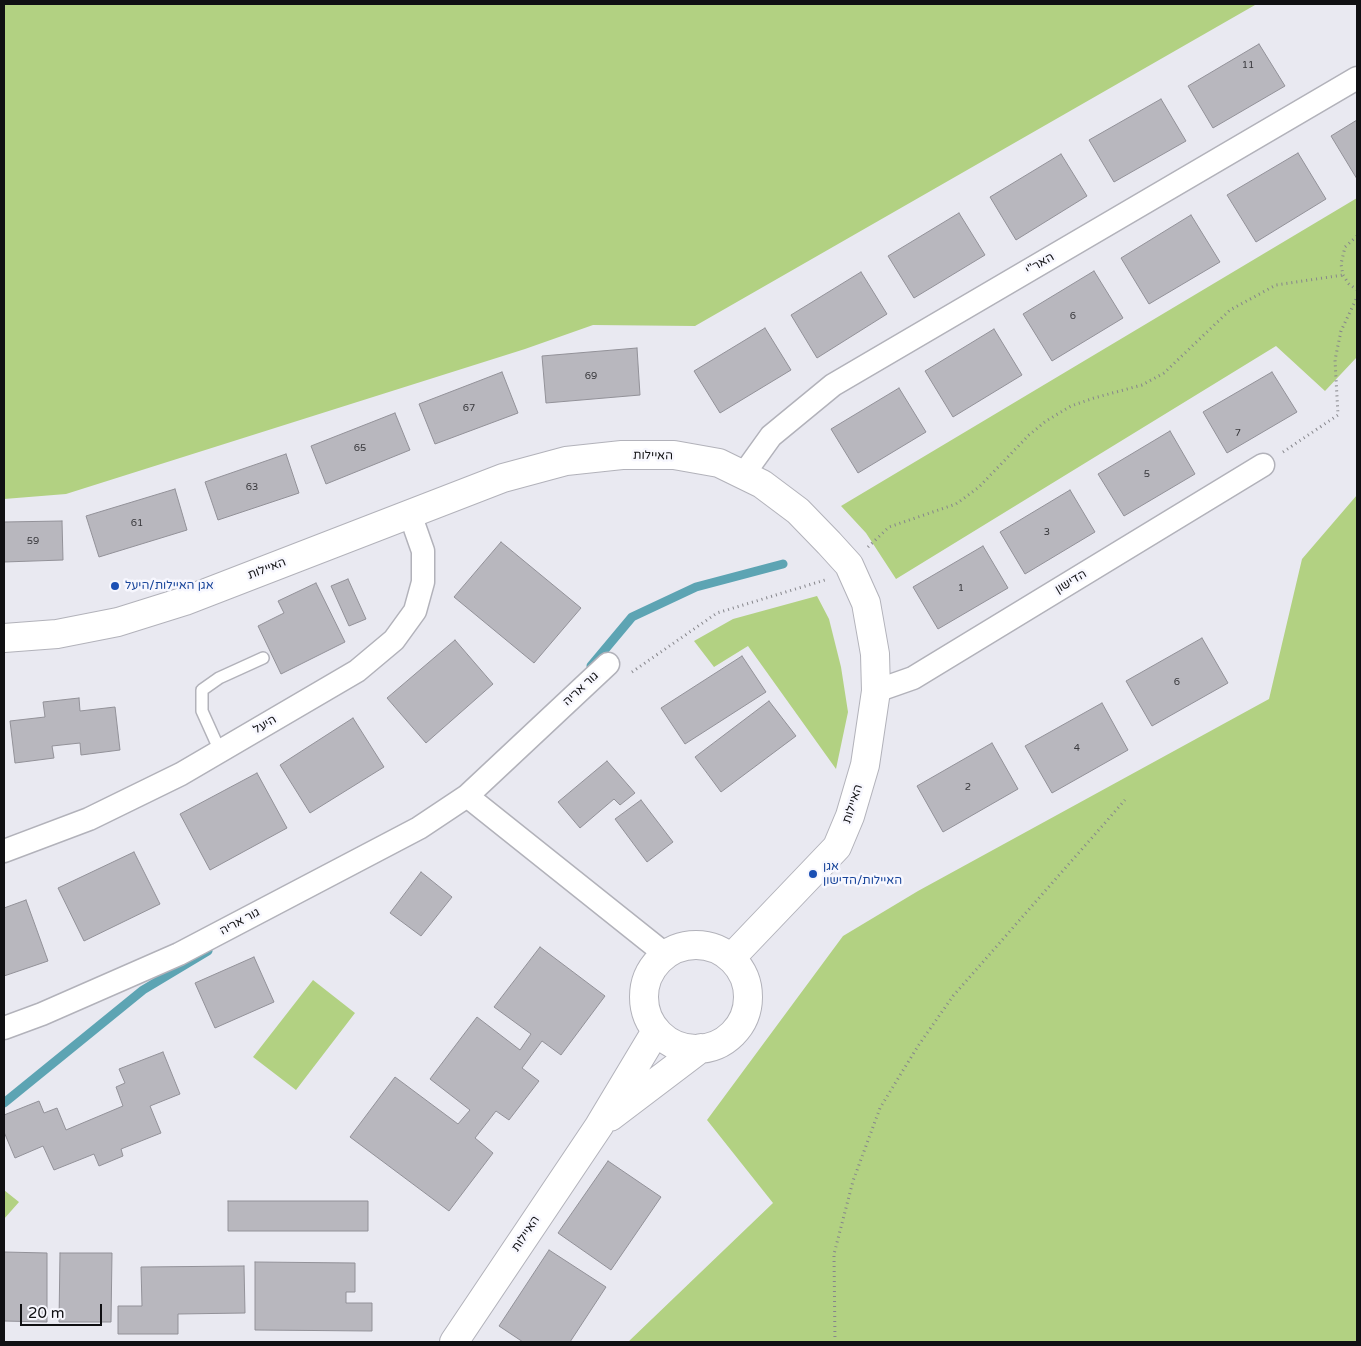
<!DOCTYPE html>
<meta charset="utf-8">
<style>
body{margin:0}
#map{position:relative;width:1361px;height:1346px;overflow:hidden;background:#e9e9f1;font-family:"Varela Round",sans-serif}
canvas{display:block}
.frame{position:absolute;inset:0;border:5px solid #101013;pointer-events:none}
.scale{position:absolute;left:20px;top:1304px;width:82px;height:22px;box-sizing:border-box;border:2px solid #101013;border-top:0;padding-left:6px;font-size:15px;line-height:18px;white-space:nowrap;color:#101013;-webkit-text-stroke:4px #f7f7fe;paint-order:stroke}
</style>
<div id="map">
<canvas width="1361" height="1346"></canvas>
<div class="frame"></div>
<div class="scale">20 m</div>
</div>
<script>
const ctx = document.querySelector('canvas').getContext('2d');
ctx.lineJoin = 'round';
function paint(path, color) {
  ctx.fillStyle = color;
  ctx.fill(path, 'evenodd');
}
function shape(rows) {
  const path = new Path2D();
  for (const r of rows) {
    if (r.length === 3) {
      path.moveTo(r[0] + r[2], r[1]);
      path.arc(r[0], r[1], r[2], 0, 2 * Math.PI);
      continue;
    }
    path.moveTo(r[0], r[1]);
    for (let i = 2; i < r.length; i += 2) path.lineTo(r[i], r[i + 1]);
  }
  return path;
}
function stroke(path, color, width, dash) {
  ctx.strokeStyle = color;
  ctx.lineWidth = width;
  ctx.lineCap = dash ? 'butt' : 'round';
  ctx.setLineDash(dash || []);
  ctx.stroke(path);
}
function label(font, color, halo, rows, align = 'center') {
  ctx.font = font + ' "Varela Round","Noto Sans Hebrew",sans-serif';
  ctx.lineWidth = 5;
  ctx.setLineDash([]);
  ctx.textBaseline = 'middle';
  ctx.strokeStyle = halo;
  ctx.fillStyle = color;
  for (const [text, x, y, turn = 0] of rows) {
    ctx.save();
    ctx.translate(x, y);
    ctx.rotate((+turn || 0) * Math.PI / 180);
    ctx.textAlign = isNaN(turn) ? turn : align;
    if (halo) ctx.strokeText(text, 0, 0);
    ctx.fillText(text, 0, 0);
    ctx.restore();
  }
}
const green = shape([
 [4,4,1272,4,1255,5,695,326,593,325,525,349,66,494,4,499],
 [1357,198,1357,357,1325,391,1276,346,896,579,866,533,841,506],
 [1357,495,1357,1342,628,1342,773,1203,707,1120,843,936,918,891,1269,699,1302,559],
 [817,596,829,619,841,667,848,712,836,769,748,646,714,667,694,641,733,619],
 [313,980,355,1013,296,1090,253,1057],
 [4,1190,19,1202,4,1219]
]);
const stream = shape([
 [591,666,632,617,696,587,783,564],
 [4,1103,143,990,208,951]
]);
const building = shape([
 [1259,44,1285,86,1213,128,1188,86,1259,44],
 [1161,99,1186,141,1114,182,1089,140,1161,99],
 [1357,120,1357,179,1331,136,1357,120],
 [1298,153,1326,199,1256,242,1227,195,1298,153],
 [1061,154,1087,196,1016,240,990,197,1061,154],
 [959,213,985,255,914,298,888,256,959,213],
 [1191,215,1220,262,1149,304,1121,258,1191,215],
 [1094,271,1123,318,1052,361,1023,314,1094,271],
 [861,272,887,314,817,358,791,315,861,272],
 [765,328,791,370,720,413,694,371,765,328],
 [994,329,1022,375,953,417,925,371,994,329],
 [637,348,640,395,546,403,542,356,637,348],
 [502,372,518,413,435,444,419,404,502,372],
 [1272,372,1297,412,1227,453,1203,412,1272,372],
 [899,388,926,432,858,473,831,429,899,388],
 [395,413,410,450,326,484,311,446,395,413],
 [1170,431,1195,474,1124,516,1098,474,1170,431],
 [286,454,299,493,218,520,205,482,286,454],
 [175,489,187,530,99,557,86,516,175,489],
 [1070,490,1095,532,1025,574,1000,532,1070,490],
 [62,521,63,560,4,562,4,522,62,521],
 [501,542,581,608,534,663,454,597,501,542],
 [983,546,1008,588,938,629,913,587,983,546],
 [348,579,366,619,349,626,331,586,348,579],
 [316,583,345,642,281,674,258,626,284,613,278,601,316,583],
 [1202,638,1228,683,1152,726,1126,681,1202,638],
 [455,640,493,684,426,743,387,698,455,640],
 [742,656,766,692,685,744,661,708,742,656],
 [79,698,80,711,115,707,120,750,81,755,80,743,52,746,54,758,15,763,10,721,45,717,43,702,79,698],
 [769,701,796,736,721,792,695,757,769,701],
 [1102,703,1128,750,1052,793,1025,746,1102,703],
 [353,718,384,767,310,813,280,765,353,718],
 [992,743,1018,789,943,832,917,786,992,743],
 [607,761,635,793,620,805,614,799,580,828,558,802,607,761],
 [257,773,287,828,210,870,180,814,257,773],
 [641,800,673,842,647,862,615,819,641,800],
 [134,852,160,904,84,941,58,888,134,852],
 [421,872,452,897,421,936,390,913,421,872],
 [26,900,48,961,4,976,4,908,26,900],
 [540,947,605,996,561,1055,542,1041,522,1068,539,1081,509,1120,496,1111,475,1138,493,1153,449,1211,350,1137,395,1077,458,1124,470,1110,430,1079,477,1017,520,1050,531,1034,494,1007,540,947],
 [254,957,274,1002,215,1028,195,983,254,957],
 [163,1052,180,1094,150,1106,161,1133,121,1149,123,1156,99,1166,94,1154,54,1170,43,1146,15,1158,4,1132,4,1115,39,1101,44,1113,57,1108,66,1130,123,1106,116,1087,125,1083,119,1069,163,1052],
 [608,1161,661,1197,611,1270,558,1233,608,1161],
 [228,1201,368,1201,368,1231,228,1231,228,1201],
 [549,1250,606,1287,570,1342,523,1342,499,1326,549,1250],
 [4,1252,47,1253,47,1322,4,1321,4,1252],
 [60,1253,112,1253,111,1322,59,1322,60,1253],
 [255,1262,355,1263,355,1292,346,1292,346,1303,372,1303,372,1331,255,1330,255,1262],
 [244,1266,245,1313,178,1314,178,1334,118,1334,118,1306,142,1306,141,1267,244,1266]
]);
const path = shape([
 [1357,236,1345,247,1341,264,1343,275,1349,284,1357,290],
 [1283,452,1338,415,1335,360,1341,331,1357,297],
 [868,547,889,527,956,504,979,487,1029,435,1046,421,1071,406,1094,398,1142,385,1164,373,1230,310,1276,285,1343,275],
 [632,672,717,613,825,580],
 [835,1342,834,1254,853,1181,880,1108,918,1046,953,996,1125,800]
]);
const lane = shape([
 [220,751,202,711,202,690,219,678,263,658]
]);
const street = shape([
 [743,475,771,436,833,385,1357,78],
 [876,691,913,678,1263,465],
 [467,796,665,954],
 [4,851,89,819,181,774,357,671,394,640,415,611,423,582,423,551,410,514],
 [4,1028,42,1014,179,954,419,828,467,796,608,664]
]);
const secondary = shape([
 [4,638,57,634,118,622,185,601,503,478,566,461,622,455,674,455,719,463,762,484,798,511,829,543,849,565,866,603,875,654,876,691,865,765,850,816,837,847,731,958],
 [696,997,52],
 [610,1117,701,1048],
 [454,1342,599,1126,656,1031]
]);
const markers = [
 [115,586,5,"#1a4fb4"],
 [813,874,5,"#1a4fb4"]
];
const numberNames = [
 ["11",1248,65],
 ["6",1073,316],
 ["69",591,376],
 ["67",469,408],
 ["7",1238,433],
 ["65",360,448],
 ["5",1147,474],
 ["63",252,487],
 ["61",137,523],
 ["3",1047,532],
 ["59",33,541],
 ["1",961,588],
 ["6",1177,682],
 ["4",1077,748],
 ["2",968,787]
];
const streetNames = [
 ["האר\"י",1040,264,-30],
 ["האיילות",653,456,1],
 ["האיילות",267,569,-21],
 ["הדישון",1071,582,-31],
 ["גור אריה",581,689,-43],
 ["היעל",265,725,-30],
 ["האיילות",853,804,-72],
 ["גור אריה",240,922,-28],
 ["האיילות",526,1234,-56]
];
const transitNames = [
 ["אגן האיילות/היעל",125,586],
 ["אגן",823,867],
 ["האיילות/הדישון",823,881]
];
paint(green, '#b2d182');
stroke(stream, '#5da4b3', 9);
paint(building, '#b8b7be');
stroke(building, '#929198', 1);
stroke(lane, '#b2b2ba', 14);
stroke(street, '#b2b2ba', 25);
stroke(secondary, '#b2b2ba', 30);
stroke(path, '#86868b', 3, [1, 4]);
stroke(lane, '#fff', 11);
stroke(street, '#fff', 22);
stroke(secondary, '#fff', 28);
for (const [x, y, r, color] of markers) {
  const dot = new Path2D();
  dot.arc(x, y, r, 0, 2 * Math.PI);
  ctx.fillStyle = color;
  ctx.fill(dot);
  stroke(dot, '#f7f7fe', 2);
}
label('10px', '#3a3a3e', null, numberNames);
label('12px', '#101013', '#f7f7fe', streetNames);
label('12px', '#164399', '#f7f7fe', transitNames, 'left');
</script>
